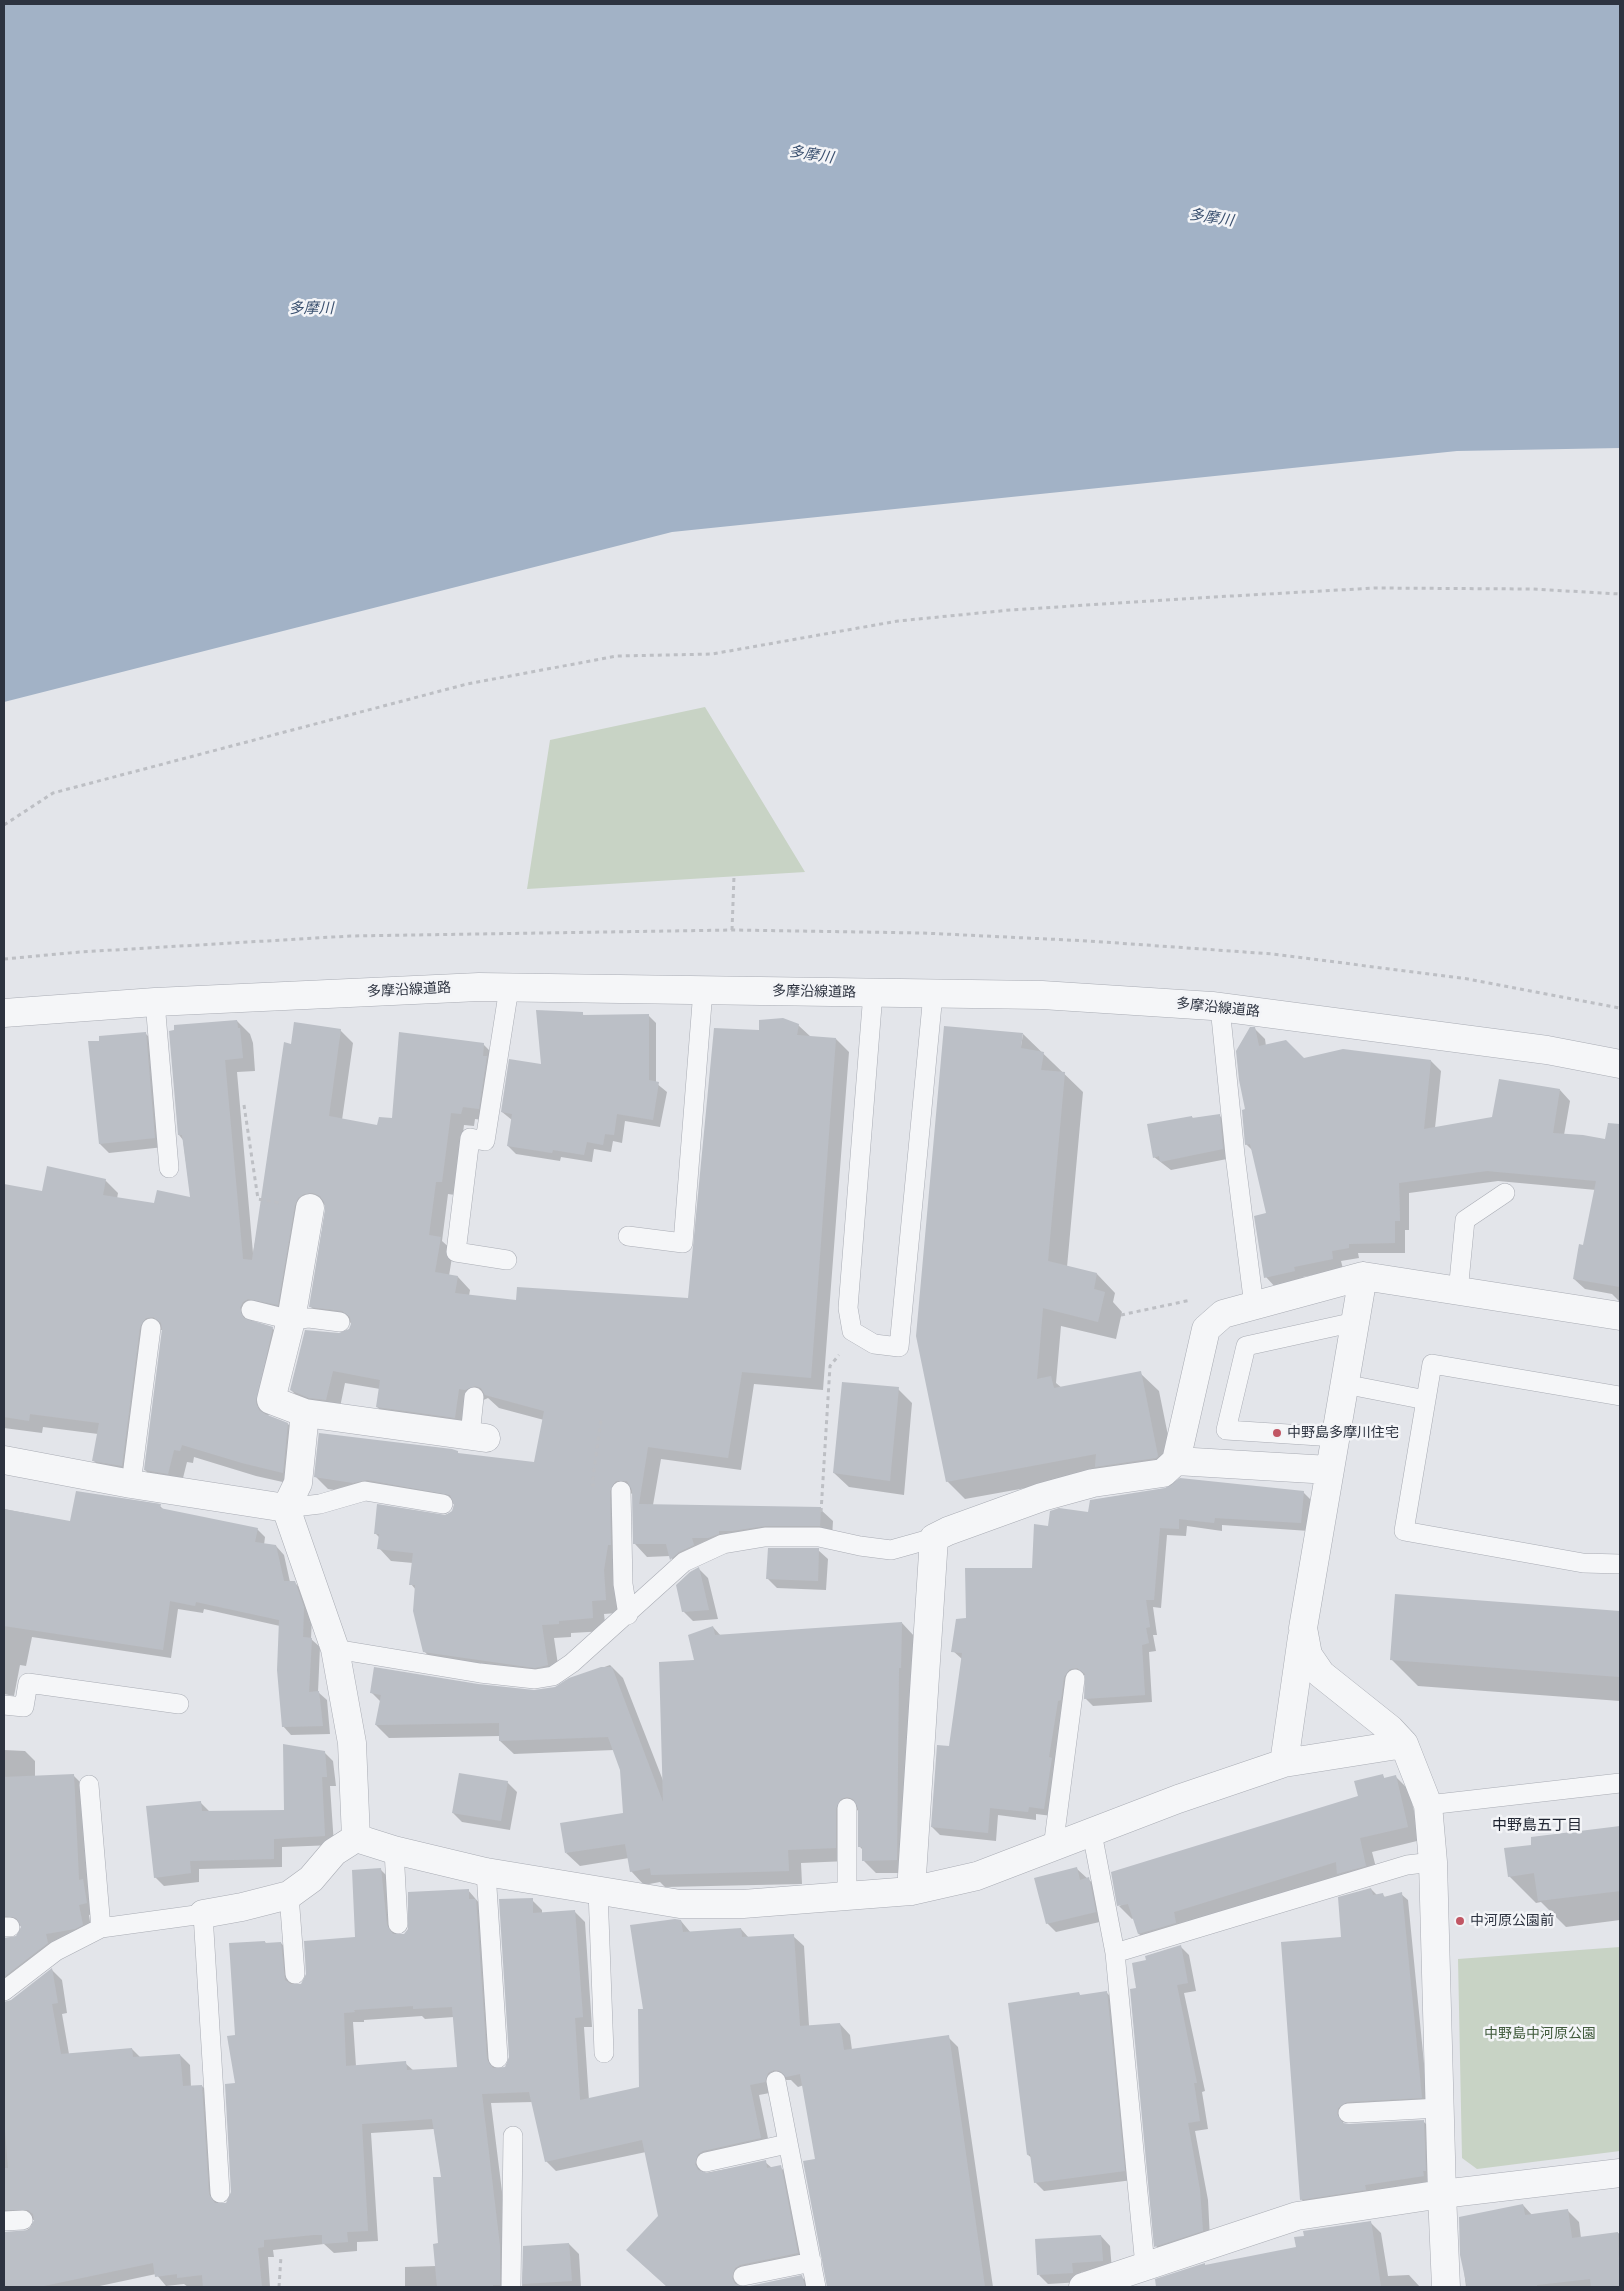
<!DOCTYPE html>
<meta charset="utf-8">
<style>
body{margin:0}
#map{position:relative;width:1624px;height:2291px;overflow:hidden;background:#e3e5ea;font-family:Manrope,sans-serif}
canvas{display:block}
.frame{position:absolute;inset:0;border:5px solid #2d3340;pointer-events:none}
</style>
<div id="map">
<canvas width="1624" height="2291"></canvas>
<div class="frame"></div>
</div>
<script>
const ctx = document.querySelector('canvas').getContext('2d');
ctx.lineJoin = 'round';
function paint(path, color) {
  ctx.fillStyle = color;
  ctx.fill(path, 'evenodd');
}
function shape(rows) {
  const path = new Path2D();
  for (const r of rows) {
    path.moveTo(r[0], r[1]);
    for (let i = 2; i < r.length; i += 2) path.lineTo(r[i], r[i + 1]);
  }
  return path;
}
function stroke(path, color, width, dash) {
  ctx.strokeStyle = color;
  ctx.lineWidth = width;
  ctx.lineCap = dash ? 'butt' : 'round';
  ctx.setLineDash(dash || []);
  ctx.stroke(path);
}
function label(font, color, halo, rows, align = 'center') {
  ctx.font = font + ' Manrope,"Noto Sans JP",sans-serif';
  ctx.lineWidth = 5;
  ctx.setLineDash([]);
  ctx.textBaseline = 'middle';
  ctx.strokeStyle = halo;
  ctx.fillStyle = color;
  for (const [text, x, y, turn = 0] of rows) {
    ctx.save();
    ctx.translate(x, y);
    ctx.rotate((+turn || 0) * Math.PI / 180);
    ctx.textAlign = isNaN(turn) ? turn : align;
    if (halo) ctx.strokeText(text, 0, 0);
    ctx.fillText(text, 0, 0);
    ctx.restore();
  }
}
const green = shape([
 [705,707,805,872,527,889,550,740],
 [1620,1947,1620,2151,1477,2169,1462,2158,1458,1959]
]);
const water = shape([
 [4,4,1620,4,1620,448,1457,451,672,532,4,702]
]);
const shadow = shape([
 [582,1014,585,1016,648,1015,656,1023,656,1083,667,1092,660,1127,625,1121,622,1143,613,1141,611,1152,594,1149,592,1162,561,1157,560,1161,516,1154,508,1146,512,1120,502,1112,542,1066],
 [237,1021,250,1034,253,1043,255,1071,237,1072,253,1253,292,1045,340,1030,353,1043,342,1120,378,1126,393,1120,483,1044,496,1057,491,1121,475,1119,474,1126,464,1125,455,1195,448,1194,442,1241,453,1251,449,1276,458,1277,470,1290,469,1296,517,1301,689,1300,760,1032,798,1025,811,1037,836,1039,849,1052,823,1390,754,1384,741,1470,661,1459,653,1505,820,1509,833,1521,832,1538,745,1543,683,1572,670,1556,647,1557,635,1544,634,1494,628,1493,618,1613,604,1614,606,1631,571,1633,571,1637,554,1638,560,1678,437,1665,424,1651,416,1590,411,1584,413,1563,391,1561,379,1548,380,1538,375,1533,442,1516,453,1512,454,1504,380,1492,367,1495,328,1489,316,1477,457,1452,460,1455,535,1463,544,1420,499,1408,488,1398,479,1402,468,1430,390,1419,377,1407,380,1389,345,1383,339,1412,304,1403,291,1390,350,1330,353,1323,323,1319,310,1306,326,1205,317,1206,290,1317,256,1315,252,1321,272,1328,285,1341,268,1417,288,1424,301,1437,296,1485,256,1476,194,1457,193,1463,187,1462,181,1486,158,1483,145,1470,163,1330,159,1330,134,1478,106,1473,93,1460,98,1434,43,1427,42,1433,4,1428,4,1185,43,1192,105,1180,118,1193,117,1199,155,1204,191,1199,183,1140,179,1135],
 [1255,1029,1265,1039,1266,1046,1304,1060,1431,1061,1441,1071,1435,1128,1493,1118,1560,1090,1570,1101,1564,1135,1583,1136,1620,1143,1620,1302,1612,1294,1585,1289,1574,1279,1584,1246,1596,1190,1498,1181,1409,1193,1409,1230,1405,1230,1405,1253,1358,1253,1359,1258,1341,1261,1343,1269,1303,1277,1304,1281,1276,1288,1266,1277,1267,1214,1253,1151,1246,1144,1247,1110],
 [146,1034,155,1043,164,1147,109,1153,100,1144,100,1042],
 [1023,1034,1083,1092,1067,1267,1097,1274,1115,1293,1113,1302,1122,1312,1116,1339,1061,1326,1056,1383,1062,1388,1140,1373,1159,1391,1176,1475,1103,1474,965,1499,947,1481],
 [1219,1115,1228,1124,1232,1158,1171,1170,1154,1157,1192,1117,1194,1119],
 [898,1389,912,1403,904,1495,849,1487,834,1473],
 [1303,1492,1311,1500,1309,1531,1222,1525,1222,1531,1187,1526,1186,1536,1167,1535,1161,1608,1153,1607,1157,1635,1153,1635,1156,1651,1149,1652,1152,1702,1093,1706,1085,1698,1086,1675,1074,1679,1052,1816,1036,1814,1036,1820,998,1815,996,1841,940,1835,932,1827,950,1748,962,1659,953,1651,967,1619,1033,1570,1049,1528,1089,1514],
 [160,1506,164,1510,257,1529,265,1537,264,1545,276,1546,284,1555,290,1582,294,1582,303,1591,312,1616,311,1639,320,1647,318,1692,327,1700,330,1734,291,1735,283,1726,280,1626,204,1609,203,1613,178,1609,171,1658,32,1637,26,1666,20,1665,14,1696,4,1694,4,1509,71,1522],
 [818,1550,828,1559,826,1590,777,1588,768,1579],
 [699,1569,708,1578,718,1619,693,1621,683,1611],
 [1396,1596,1620,1612,1620,1701,1418,1686,1392,1660],
 [902,1623,915,1637,910,1873,876,1873,863,1860,863,1850,860,1847,859,1810,854,1811,848,1861,801,1863,802,1884,665,1887,660,1882,644,1885,631,1871,629,1858,580,1866,566,1853,625,1814,621,1770,614,1750,514,1754,500,1741,500,1736,389,1738,376,1725,381,1702,371,1692,478,1685,534,1691,556,1688,570,1679,610,1665,623,1678,664,1783,695,1661,713,1627,721,1636],
 [4,1750,25,1751,35,1761,35,1777,74,1776,84,1786,97,1913,89,1915,92,1935,4,1997],
 [15,1925,21,1926,21,1933,16,1938,4,1939,4,1931],
 [324,1752,333,1761,336,1786,330,1786,334,1845,282,1847,282,1867,199,1869,199,1882,164,1886,155,1877,200,1802,209,1811,286,1811],
 [1383,1776,1385,1779,1395,1776,1409,1790,1421,1840,1372,1852,1379,1879,1153,1947,1139,1934,1134,1918,1132,1919,1119,1906,1359,1797],
 [507,1782,517,1792,510,1830,462,1822,453,1813],
 [1620,1827,1620,1920,1566,1927,1541,1902,1536,1903,1509,1876,1533,1846,1532,1838],
 [1077,1869,1098,1888,1104,1921,1056,1932,1047,1923],
 [381,1870,391,1880,396,1935,404,1935,468,1890,486,1911,496,2070,506,2068,510,2058,532,1900,542,1910,542,1914,575,1912,585,1922,592,2027,584,2027,589,2100,640,2088,644,2010,681,1921,691,1933,741,1929,749,1938,793,1936,804,1946,809,2026,840,2024,850,2035,852,2050,948,2037,958,2047,993,2287,828,2287,817,2160,804,2085,798,2087,791,2080,784,2080,775,2092,759,2095,770,2148,708,2164,705,2173,765,2162,772,2168,780,2167,791,2177,807,2263,742,2282,742,2287,668,2287,638,2260,660,2216,646,2152,556,2171,546,2161,533,2102,491,2103,510,2256,510,2287,405,2287,405,2267,436,2266,440,2244,442,2178,434,2129,371,2133,378,2241,357,2242,357,2251,334,2253,324,2244,273,2250,274,2257,268,2257,270,2287,205,2287,204,2286,188,2287,184,2284,166,2286,156,2274,95,2287,4,2287,4,2232,24,2232,34,2225,34,2220,9,2221,4,2227,4,2002,11,2001,52,1970,62,1980,67,2013,62,2014,69,2054,132,2049,141,2058,180,2055,190,2065,191,2087,202,2086,212,2096,218,2204,227,2204,232,2193,237,2036,265,1942,267,1944,281,1943,291,1954,294,1985,302,1985,357,1939],
 [422,2016,425,2019,454,2017,458,2068,414,2071,405,2063,356,2066,353,2022,364,2022,364,2020],
 [1371,1889,1377,1895,1382,1894,1385,1897,1401,1894,1408,1900,1428,2104,1345,2114,1343,2122,1345,2125,1423,2121,1430,2128,1430,2183,1308,2206,1301,2199,1342,1938],
 [1180,1946,1189,1955,1196,1991,1184,1993,1205,2091,1202,2092,1208,2129,1195,2131,1208,2200,1210,2239,1164,2254,1156,2246,1138,1989,1148,1961],
 [1107,1993,1116,2002,1133,2180,1044,2191,1035,2182,1032,2158,1028,2155,1079,1994,1081,1996],
 [1523,2205,1532,2215,1568,2211,1579,2222,1581,2238,1620,2233,1620,2287,1466,2287,1462,2254],
 [1370,2222,1381,2233,1388,2276,1409,2275,1420,2287,1158,2287,1157,2280,1206,2266,1297,2248],
 [1101,2236,1110,2246,1112,2270,1081,2272,1082,2282,1048,2284,1039,2275],
 [569,2244,579,2254,581,2287,522,2287,524,2247],
 [802,2277,812,2287,750,2287]
]);
const building = shape([
 [536,1010,583,1012,583,1015,649,1014,649,1080,659,1082,653,1120,617,1114,614,1135,605,1134,603,1145,587,1142,584,1155,553,1150,552,1153,507,1146,512,1114,501,1112,509,1059,541,1064],
 [783,1018,799,1024,797,1035,836,1038,811,1378,742,1372,728,1458,648,1447,639,1504,821,1507,820,1526,765,1526,732,1531,719,1531,719,1534,708,1538,692,1538,694,1545,679,1552,670,1560,666,1544,633,1544,632,1490,627,1481,616,1481,610,1491,611,1545,608,1545,604,1570,606,1600,592,1601,593,1618,559,1621,559,1624,542,1625,548,1665,535,1668,423,1652,413,1611,415,1585,409,1585,413,1553,377,1549,379,1534,374,1534,377,1504,446,1515,452,1511,454,1505,450,1495,367,1480,353,1483,314,1477,319,1431,319,1433,452,1449,458,1451,458,1453,534,1462,544,1411,485,1395,481,1388,475,1386,465,1390,459,1389,455,1418,376,1407,380,1380,333,1371,326,1400,309,1398,290,1390,305,1330,339,1333,349,1329,351,1324,350,1317,342,1311,309,1307,325,1210,324,1202,320,1196,313,1193,304,1194,298,1198,295,1205,278,1305,248,1299,243,1302,240,1308,244,1318,273,1327,256,1403,259,1410,265,1414,288,1423,283,1473,242,1463,182,1445,180,1451,174,1450,168,1474,144,1470,162,1329,161,1323,153,1317,146,1318,140,1327,122,1466,92,1461,99,1423,30,1414,29,1421,4,1417,4,1184,42,1191,47,1166,106,1179,103,1195,154,1203,157,1190,190,1197,182,1135,178,1135,169,1031,174,1030,174,1025,237,1020,238,1028,240,1028,243,1058,225,1060,243,1259,252,1260,284,1042,291,1044,294,1022,341,1029,329,1116,377,1125,379,1117,392,1118,399,1032,484,1043,483,1056,487,1056,479,1109,463,1107,461,1114,451,1113,442,1182,436,1182,429,1235,441,1237,435,1272,458,1276,455,1293,516,1300,517,1287,688,1298,714,1028,759,1030,759,1020],
 [944,1026,1023,1033,1021,1048,1044,1052,1041,1070,1065,1072,1048,1261,1097,1273,1094,1289,1105,1292,1098,1322,1043,1308,1037,1379,1051,1376,1054,1388,1141,1371,1158,1456,1156,1458,1095,1467,1096,1454,946,1482,916,1336],
 [1250,1027,1255,1027,1259,1046,1286,1040,1304,1058,1343,1049,1431,1060,1424,1129,1492,1117,1499,1079,1560,1089,1553,1133,1583,1135,1605,1139,1608,1123,1620,1124,1620,1287,1573,1279,1579,1244,1583,1245,1596,1181,1487,1171,1399,1183,1400,1221,1395,1221,1395,1243,1349,1244,1349,1248,1332,1251,1333,1259,1294,1267,1295,1271,1264,1278,1254,1216,1266,1213,1250,1144,1245,1145,1242,1110,1245,1109,1239,1080,1236,1051],
 [146,1032,155,1138,99,1144,88,1041,99,1041,99,1036],
 [1220,1114,1223,1149,1160,1162,1159,1156,1153,1158,1147,1124,1192,1116,1192,1118],
 [842,1382,899,1387,890,1481,833,1473],
 [1180,1478,1304,1491,1301,1523,1215,1518,1214,1523,1179,1519,1179,1529,1160,1528,1154,1600,1146,1600,1150,1627,1146,1628,1149,1643,1142,1645,1145,1695,1084,1699,1085,1674,1077,1668,1070,1669,1064,1677,1061,1700,1058,1701,1049,1757,1052,1758,1044,1809,1029,1807,1028,1812,990,1808,988,1833,931,1827,937,1745,949,1746,962,1653,951,1652,956,1619,966,1618,965,1568,1032,1568,1034,1524,1048,1526,1050,1511,1059,1508,1088,1512,1090,1500,1165,1488],
 [76,1491,161,1504,160,1508,258,1528,255,1542,276,1545,284,1581,295,1581,304,1607,303,1637,312,1638,309,1692,319,1691,323,1726,282,1727,277,1670,279,1620,196,1602,195,1606,170,1601,163,1650,4,1626,4,1509,70,1521],
 [768,1548,819,1548,818,1581,766,1579],
 [699,1567,709,1610,682,1612,676,1585,690,1572],
 [1395,1594,1620,1611,1620,1677,1390,1660],
 [902,1622,901,1668,899,1668,897,1860,862,1861,862,1847,858,1847,858,1808,853,1799,847,1797,841,1799,836,1808,836,1848,788,1850,789,1871,651,1875,650,1868,630,1872,625,1844,565,1853,560,1823,623,1813,620,1770,608,1737,499,1741,499,1723,375,1725,381,1695,370,1693,374,1667,478,1684,534,1690,555,1687,569,1678,601,1667,612,1667,663,1802,659,1662,694,1660,688,1635,713,1626,715,1635],
 [283,1744,325,1751,327,1777,322,1777,325,1836,274,1839,274,1859,190,1861,191,1873,154,1878,146,1806,201,1801,202,1811,284,1810],
 [459,1773,508,1781,501,1821,452,1813],
 [74,1774,79,1880,83,1879,87,1903,79,1905,83,1925,75,1929,46,1934,48,1943,4,1977,4,1938,16,1936,21,1927,16,1918,4,1916,4,1777],
 [1383,1774,1384,1778,1396,1775,1408,1827,1360,1838,1366,1866,1337,1874,1336,1862,1174,1912,1176,1923,1138,1934,1128,1904,1117,1906,1111,1872,1358,1796,1354,1781],
 [1620,1826,1620,1891,1538,1901,1534,1873,1508,1877,1504,1848,1531,1845,1531,1837],
 [1077,1867,1080,1880,1089,1877,1096,1912,1046,1924,1034,1878],
 [381,1868,387,1925,393,1934,404,1934,408,1929,408,1892,469,1889,469,1899,476,1899,487,2059,493,2068,505,2067,509,2057,499,1899,533,1898,533,1913,575,1910,583,2017,575,2018,580,2100,639,2087,638,2009,643,2009,630,1925,675,1919,681,1920,683,1932,741,1928,742,1937,794,1934,800,2026,840,2023,844,2050,949,2035,985,2287,827,2287,803,2161,815,2159,800,2074,786,2077,780,2071,774,2070,768,2073,765,2082,750,2085,761,2138,703,2151,698,2154,695,2164,698,2170,708,2173,766,2160,767,2168,781,2165,798,2253,740,2265,735,2268,732,2278,735,2284,745,2287,802,2275,805,2287,667,2287,626,2250,658,2216,642,2140,545,2162,529,2092,482,2094,500,2246,500,2285,493,2285,493,2287,437,2287,433,2244,438,2243,433,2177,441,2177,432,2119,362,2124,368,2231,347,2232,348,2242,322,2244,322,2235,313,2235,264,2240,264,2247,258,2248,262,2287,203,2287,202,2275,177,2278,177,2274,155,2277,153,2263,39,2287,4,2287,4,2232,29,2230,34,2220,33,2214,28,2210,4,2210,4,2168,8,2168,4,2116,4,2002,11,2000,52,1968,58,2003,52,2004,61,2054,132,2048,133,2057,180,2054,183,2086,202,2085,209,2194,215,2203,226,2203,231,2192,225,2084,235,2083,227,2036,235,2035,229,1943,265,1941,265,1943,281,1942,285,1980,291,1984,301,1984,306,1974,304,1941,355,1937,352,1870],
 [413,2006,413,2009,452,2007,457,2067,407,2070,406,2061,346,2066,344,2013,355,2012,354,2010],
 [1371,1888,1373,1895,1383,1893,1384,1897,1402,1892,1422,2098,1347,2102,1338,2108,1337,2114,1343,2123,1349,2124,1424,2120,1426,2171,1423,2171,1424,2176,1365,2185,1366,2190,1300,2200,1281,1942,1341,1937,1338,1897],
 [1181,1945,1188,1983,1177,1985,1197,2083,1194,2083,1200,2121,1188,2123,1200,2190,1203,2231,1154,2247,1130,1989,1136,1988,1132,1963,1146,1960,1145,1956],
 [1107,1991,1125,2171,1034,2183,1030,2154,1027,2155,1008,2003,1079,1992,1080,1995],
 [1523,2204,1525,2215,1568,2209,1572,2238,1618,2232,1620,2287,1591,2287,1590,2279,1537,2285,1537,2287,1467,2287,1460,2255,1459,2217],
 [1371,2221,1381,2287,1156,2287,1155,2279,1205,2263,1205,2265,1296,2247,1294,2237,1304,2236,1303,2231],
 [1101,2235,1103,2261,1072,2263,1073,2273,1037,2275,1035,2239],
 [569,2243,572,2281,522,2284,523,2246]
]);
const path = shape([
 [4,825,53,793,467,684,617,656,712,654,898,621,1010,610,1196,598,1375,588,1532,589,1620,594],
 [732,930,734,876],
 [4,959,80,952,350,936,732,930,923,933,1089,941,1273,954,1468,979,1620,1008],
 [244,1105,258,1199,280,1203],
 [1121,1315,1191,1300],
 [595,1485,592,1485,601,1419],
 [821,1512,830,1366,839,1355],
 [279,2287,281,2256]
]);
const service = shape([
 [873,993,848,1308,852,1331,874,1344,899,1347,933,994],
 [155,1002,169,1168],
 [1220,1007,1235,1155,1254,1306],
 [628,1236,683,1243,703,990],
 [507,1260,456,1252,470,1138,485,1141,509,988],
 [1458,1292,1465,1220,1505,1193],
 [251,1310,291,1320,309,1318,340,1322],
 [1344,1384,1426,1400],
 [1620,1396,1432,1364,1404,1531,1583,1563,1620,1564],
 [470,1436,474,1397],
 [1335,1437,1226,1430,1246,1346,1355,1322],
 [131,1484,151,1328],
 [621,1491,623,1584,628,1615],
 [286,1508,320,1504,365,1491,443,1504],
 [335,1649,480,1673,535,1679,553,1676,572,1663,684,1562,723,1544,765,1537,819,1537,860,1546,891,1550,934,1538],
 [4,1705,24,1707,28,1683,179,1704],
 [89,1785,101,1928],
 [1428,1805,1620,1783],
 [847,1808,847,1897],
 [1092,1833,1115,1953,1145,2266],
 [1053,1848,1075,1679],
 [394,1850,398,1924],
 [486,1872,498,2058],
 [598,1890,604,2053],
 [289,1895,295,1974],
 [4,1927,10,1927],
 [1115,1953,1407,1865,1433,1862],
 [4,1991,56,1951,101,1928,203,1914,220,2193],
 [776,2081,816,2287],
 [1348,2113,1439,2108],
 [706,2162,787,2144],
 [4,2221,23,2220],
 [743,2276,812,2262],
 [511,2287,513,2136]
]);
const minor = shape([
 [1363,1276,1303,1628,1308,1655,1321,1674,1390,1729,1404,1744,1428,1805,1433,1862,1442,2194,1446,2287],
 [305,1413,271,1400,291,1320,310,1208],
 [4,1460,131,1484,286,1508,335,1649,352,1743,356,1838,394,1850,486,1872,680,1904,743,1904,911,1891,977,1876,1178,1799,1284,1763,1404,1744],
 [1330,1470,1176,1461,1206,1329,1223,1314,1363,1276,1620,1316],
 [286,1508,298,1483,305,1413,486,1438],
 [1284,1763,1302,1637],
 [911,1891,934,1538,948,1531,1042,1497,1093,1483,1163,1473,1176,1461],
 [203,1914,242,1907,289,1895,311,1879,334,1852,356,1838],
 [1083,2287,1297,2216,1442,2194,1620,2173]
]);
const tertiary = shape([
 [4,1013,155,1002,479,987,1042,995,1212,1006,1547,1050,1620,1064]
]);
const markers = [
 [1277,1433,5,"#c15664"],
 [1460,1921,5,"#c15664"]
];
const streetNames = [
 ["多摩沿線道路",409,990,-3],
 ["多摩沿線道路",814,992,1],
 ["多摩沿線道路",1218,1008,6]
];
const poiNames = [
 ["中野島多摩川住宅",1287,1433],
 ["中河原公園前",1470,1921]
];
const parkNames = [
 ["中野島中河原公園",1540,2034]
];
const waterNames = [
 ["多摩川",811,155,9],
 ["多摩川",1211,218,9],
 ["多摩川",311,309]
];
const neighbourhoodNames = [
 ["中野島五丁目",1537,1826]
];
paint(green, '#c8d3c5');
paint(water, '#a2b2c6');
paint(shadow, '#0003');
paint(building, '#bbbfc6');
stroke(service, '#a9acb4', 20);
stroke(minor, '#a9acb4', 29);
stroke(tertiary, '#a9acb4', 29);
stroke(path, '#bdbfc4', 3, [4, 4]);
stroke(service, '#f5f6f8', 19);
stroke(minor, '#f5f6f8', 28);
stroke(tertiary, '#f5f6f8', 28);
for (const [x, y, r, color] of markers) {
  const dot = new Path2D();
  dot.arc(x, y, r, 0, 2 * Math.PI);
  ctx.fillStyle = color;
  ctx.fill(dot);
  stroke(dot, '#f3f4f7', 2);
}
label('14px', '#2d3340', '#f3f4f7', streetNames);
label('14px', '#2d3340', '#f3f4f7', poiNames, 'left');
label('14px', '#405a3b', '#f3f4f7', parkNames);
label('italic 15px', '#3b5170', '#f3f4f7', waterNames);
label('15px', '#1f2431', '#f3f4f7', neighbourhoodNames);
</script>
